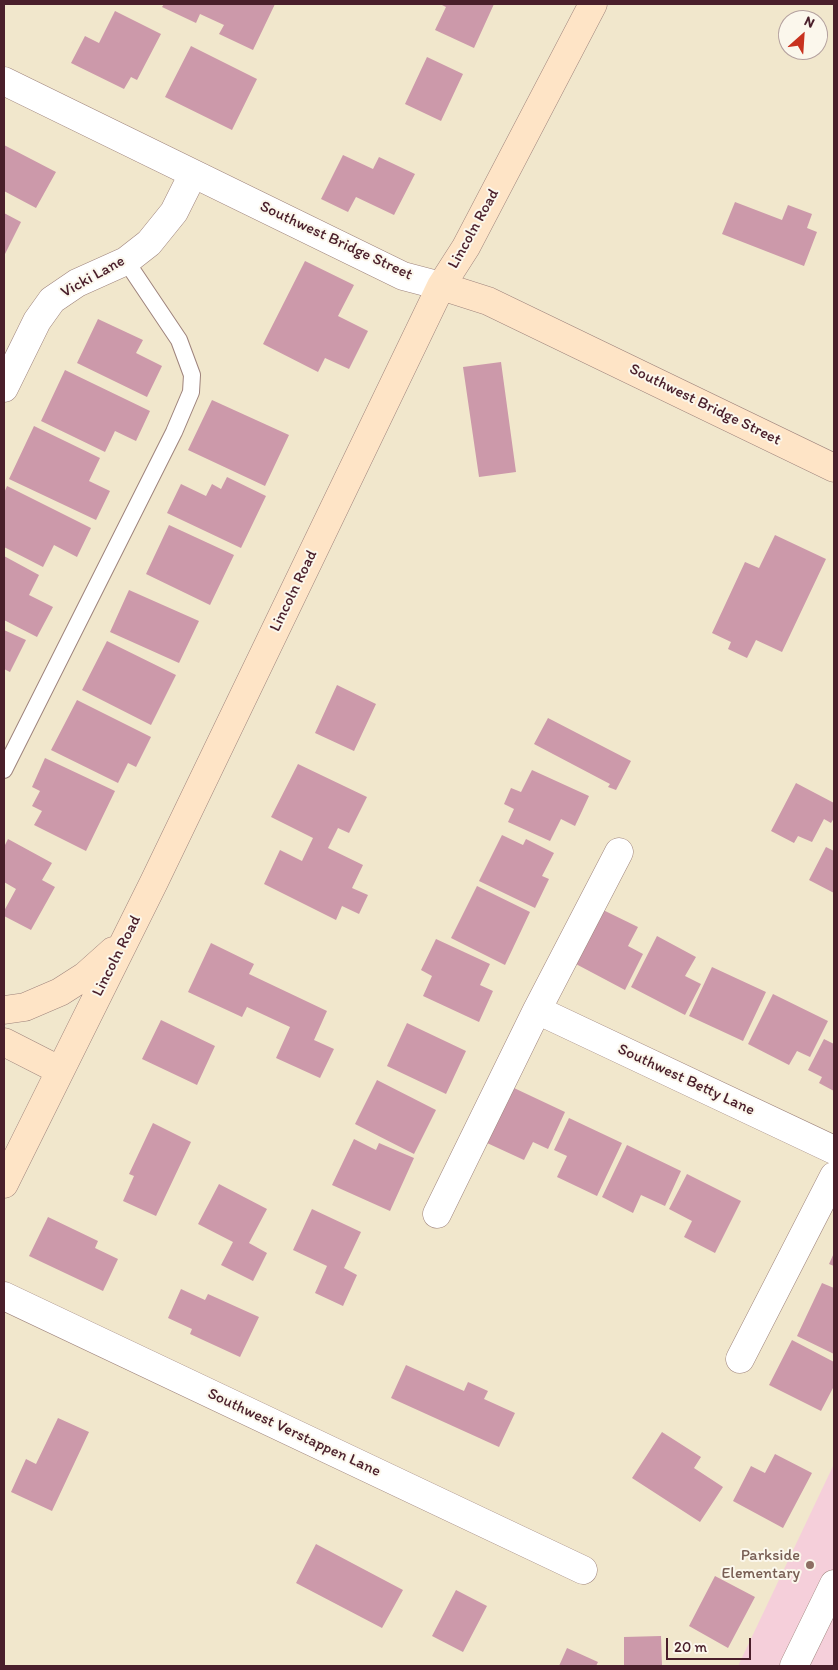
<!DOCTYPE html>
<style>
body{margin:0}
#map{position:relative;width:838px;height:1670px;overflow:hidden;background:#f1e7cc;font-family:Itim,sans-serif}
canvas{display:block}
.frame{position:absolute;inset:0;border:5px solid #4a1f2b;pointer-events:none}
.north{position:absolute;left:778px;top:10px;width:50px;height:50px;box-sizing:border-box;background:#fbf7ec;border:1px solid #b4a19f;border-radius:50%;rotate:26deg;font-size:14px;font-weight:700;line-height:20px;text-align:center;color:#4a1f2b}
.north::after{content:'';display:block;margin:auto;width:18px;height:22px;background:#c8321e;clip-path:polygon(50% 0,100% 100%,50% 72%,0 100%)}
.scale{position:absolute;left:666px;top:1638px;width:85px;height:22px;box-sizing:border-box;border:2px solid #4a1f2b;border-top:0;padding-left:6px;font-size:15px;line-height:18px;white-space:nowrap;color:#4a1f2b;-webkit-text-stroke:4px #fbf7ec;paint-order:stroke}
</style>
<div id="map">
<canvas width="838" height="1670"></canvas>
<div class="frame"></div>
<div class="north">N</div>
<div class="scale">20 m</div>
</div>
<script>
const ctx = document.querySelector('canvas').getContext('2d');
ctx.lineJoin = 'round';
function paint(path, color) {
  ctx.fillStyle = color;
  ctx.fill(path, 'evenodd');
}
function shape(rows) {
  const path = new Path2D();
  for (const r of rows) {
    path.moveTo(r[0], r[1]);
    for (let i = 2; i < r.length; i += 2) path.lineTo(r[i], r[i + 1]);
  }
  return path;
}
function stroke(path, color, width, dash) {
  ctx.strokeStyle = color;
  ctx.lineWidth = width;
  ctx.lineCap = dash ? 'butt' : 'round';
  ctx.setLineDash(dash || []);
  ctx.stroke(path);
}
function label(font, color, halo, rows, align = 'center') {
  ctx.font = font + ' Itim,sans-serif';
  ctx.lineWidth = 4;
  ctx.setLineDash([]);
  ctx.textBaseline = 'middle';
  ctx.strokeStyle = halo;
  ctx.fillStyle = color;
  for (const [text, x, y, turn = 0] of rows) {
    ctx.save();
    ctx.translate(x, y);
    ctx.rotate((+turn || 0) * Math.PI / 180);
    ctx.textAlign = isNaN(turn) ? turn : align;
    if (halo) ctx.strokeText(text, 0, 0);
    ctx.fillText(text, 0, 0);
    ctx.restore();
  }
}
const built = shape([
 [834,1464,834,1666,738,1666]
]);
const building = shape([
 [164,4,275,4,253,50,219,34,224,25,200,14,196,23,162,7],
 [440,4,494,4,474,48,435,30,446,7],
 [115,11,161,34,137,80,131,77,124,89,71,63,85,36,99,43],
 [191,46,257,79,232,130,165,97],
 [427,57,463,74,441,121,405,104],
 [4,145,56,172,36,208,4,191],
 [343,155,373,169,379,157,415,174,394,215,356,197,348,212,321,199],
 [735,202,782,220,788,205,812,214,807,228,817,232,804,266,722,234],
 [4,213,21,222,4,256],
 [305,261,354,285,338,316,368,331,349,369,325,358,318,372,263,344],
 [98,319,143,340,136,353,162,366,147,397,77,363],
 [501,362,516,472,479,477,463,367],
 [65,370,150,411,136,441,115,431,105,452,41,421],
 [212,400,289,435,265,486,188,450],
 [34,426,100,458,89,481,110,491,96,520,9,479],
 [227,477,266,496,241,548,167,513,181,484,206,496,212,484,221,489],
 [7,486,91,528,77,557,54,545,43,567,4,547,4,493],
 [169,525,234,555,210,605,146,574],
 [775,535,826,559,782,652,756,640,747,658,728,649,731,642,712,633,745,562,759,568],
 [4,556,39,575,29,595,53,607,37,637,4,620],
 [129,590,199,621,179,663,110,632],
 [4,630,26,640,10,672,4,669],
 [107,641,176,675,151,725,82,690],
 [337,685,376,704,354,751,315,733],
 [77,700,151,737,136,767,128,763,118,783,51,750],
 [548,718,631,761,616,790,608,787,610,784,534,744],
 [45,758,115,791,86,851,34,825,42,811,32,806,40,791,32,787],
 [298,764,367,797,349,833,338,828,328,848,363,865,352,888,368,895,359,914,342,906,336,920,264,884,280,850,302,861,313,838,271,817],
 [532,770,589,796,575,826,561,819,550,841,508,822,514,809,504,804,511,788,521,792],
 [796,783,834,803,834,818,831,823,824,819,812,842,798,836,794,843,771,831],
 [502,835,523,845,526,839,554,853,542,876,549,879,535,908,479,881],
 [8,839,52,863,42,880,55,887,31,930,4,916,4,911,16,889,4,882,4,847],
 [826,847,834,851,834,893,809,880],
 [477,886,530,912,505,965,451,938],
 [601,909,638,927,628,946,643,954,625,990,574,963],
 [657,936,696,957,685,976,701,984,685,1015,631,987],
 [436,939,490,964,480,985,493,991,479,1022,423,996,432,976,421,970],
 [211,943,254,964,249,974,327,1011,314,1040,334,1049,320,1078,276,1058,290,1027,247,1007,242,1017,188,992],
 [712,967,766,992,743,1041,689,1016],
 [773,994,828,1021,810,1057,797,1051,789,1065,748,1044],
 [161,1020,215,1046,197,1085,142,1059],
 [407,1023,466,1051,446,1094,387,1066],
 [824,1039,834,1044,834,1091,819,1083,822,1077,808,1070],
 [377,1080,436,1110,414,1154,355,1124],
 [514,1088,565,1112,548,1149,533,1142,524,1160,487,1143],
 [569,1118,622,1143,597,1196,557,1177,567,1156,554,1150],
 [153,1123,191,1142,156,1216,123,1201,134,1176,129,1174],
 [354,1139,376,1150,379,1143,414,1158,390,1211,332,1185],
 [627,1145,681,1171,665,1206,641,1195,633,1213,602,1197],
 [687,1174,741,1201,715,1253,684,1237,692,1221,669,1209],
 [219,1184,267,1209,249,1243,267,1253,253,1281,221,1265,233,1242,198,1224],
 [312,1209,361,1232,344,1268,357,1275,343,1306,315,1293,327,1266,293,1250],
 [48,1217,98,1241,95,1248,118,1259,103,1291,29,1256],
 [834,1253,834,1266,829,1264],
 [822,1283,834,1288,834,1354,797,1336],
 [181,1289,205,1300,208,1294,259,1317,240,1357,190,1334,192,1329,168,1318],
 [792,1340,834,1362,834,1386,821,1411,769,1385],
 [406,1365,464,1391,468,1382,488,1391,484,1399,515,1413,499,1447,391,1398],
 [58,1418,89,1432,52,1511,11,1492,26,1459,36,1464],
 [662,1432,701,1457,694,1468,723,1487,700,1522,632,1478],
 [775,1454,812,1473,783,1528,733,1501,751,1466,765,1473],
 [316,1544,403,1590,382,1628,296,1583],
 [715,1576,755,1597,728,1648,689,1626],
 [456,1590,487,1606,463,1652,432,1636],
 [661,1636,662,1666,624,1666,624,1637],
 [567,1648,598,1662,596,1666,559,1666]
]);
const lane = shape([
 [4,770,174,432,191,392,192,375,179,340,126,261]
]);
const street = shape([
 [4,81,403,276,441,286],
 [4,388,37,321,52,300,77,283,126,261,149,243,174,212,193,174],
 [537,1010,834,1150],
 [437,1214,537,1010,619,852],
 [4,1296,583,1570],
 [740,1359,834,1176],
 [794,1666,834,1584]
]);
const secondary = shape([
 [441,286,488,301,834,468],
 [4,1010,25,1007,60,992,85,976,113,951],
 [4,1042,59,1070],
 [4,1184,154,882,441,286,466,247,593,4]
]);
const markers = [
 [810,1565,5,"#8d6e63"]
];
const streetNames = [
 ["Lincoln Road",474,229,-61],
 ["Southwest Bridge Street",336,241,25],
 ["Vicki Lane",93,277,-29],
 ["Southwest Bridge Street",705,405,26],
 ["Lincoln Road",294,591,-64],
 ["Lincoln Road",117,956,-63],
 ["Southwest Betty Lane",686,1080,25],
 ["Southwest Verstappen Lane",294,1433,25]
];
const educationNames = [
 ["Parkside",800,1556],
 ["Elementary",800,1574]
];
paint(built, '#f5cfda');
paint(building, '#c9a');
stroke(lane, '#9e837c', 18);
stroke(street, '#9e837c', 29);
stroke(secondary, '#9e837c', 29);
stroke(lane, '#fff', 16);
stroke(street, '#fff', 28);
stroke(secondary, '#fee4c6', 28);
for (const [x, y, r, color] of markers) {
  const dot = new Path2D();
  dot.arc(x, y, r, 0, 2 * Math.PI);
  ctx.fillStyle = color;
  ctx.fill(dot);
  stroke(dot, '#fbf7ec', 2);
}
label('16px', '#4a1f2b', '#fbf7ec', streetNames);
label('16px', '#785e54', '#fbf7ec', educationNames, 'right');
</script>
